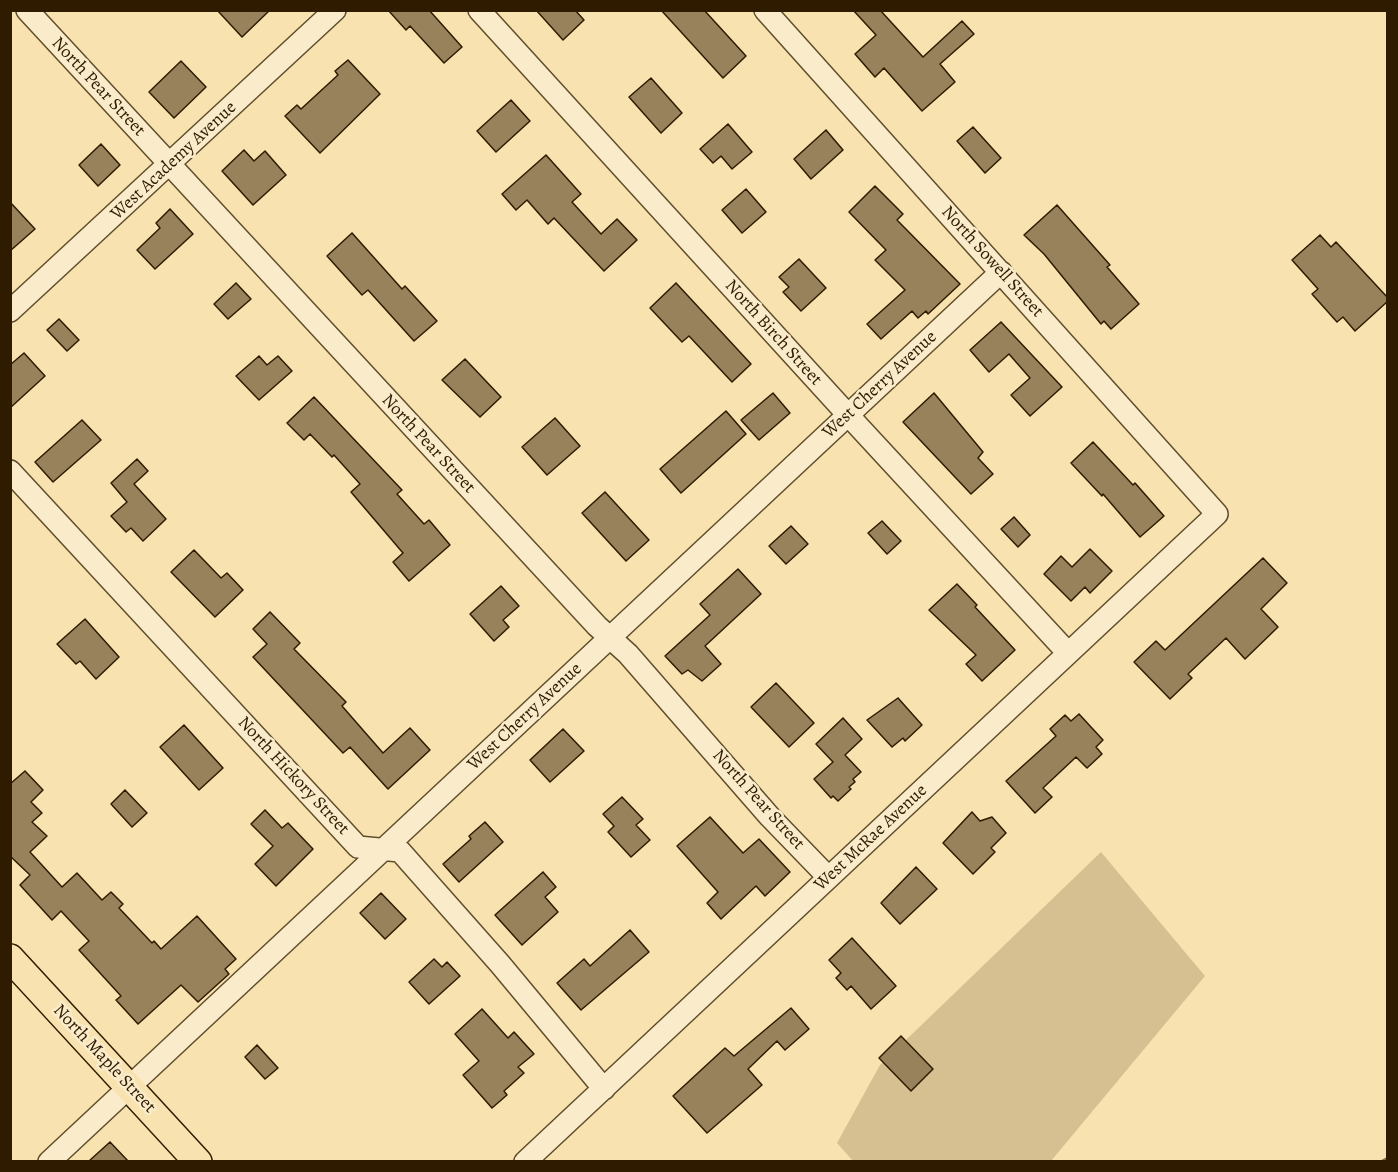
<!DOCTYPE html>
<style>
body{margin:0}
#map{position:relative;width:1398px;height:1172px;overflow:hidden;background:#f8e2af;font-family:Alegreya,serif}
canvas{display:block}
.frame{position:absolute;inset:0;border:12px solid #2e1b00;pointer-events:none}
</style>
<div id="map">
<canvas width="1398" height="1172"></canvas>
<div class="frame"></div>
</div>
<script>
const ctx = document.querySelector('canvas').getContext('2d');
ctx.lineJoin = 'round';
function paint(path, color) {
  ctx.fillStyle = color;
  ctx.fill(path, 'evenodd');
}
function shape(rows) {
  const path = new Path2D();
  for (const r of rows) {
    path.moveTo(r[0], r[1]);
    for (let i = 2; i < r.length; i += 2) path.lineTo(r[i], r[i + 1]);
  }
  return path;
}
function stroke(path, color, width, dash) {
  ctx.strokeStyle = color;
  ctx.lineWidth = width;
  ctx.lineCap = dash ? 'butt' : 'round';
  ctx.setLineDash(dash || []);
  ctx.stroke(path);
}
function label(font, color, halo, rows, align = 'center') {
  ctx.font = font + ' Alegreya,serif';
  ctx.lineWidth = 5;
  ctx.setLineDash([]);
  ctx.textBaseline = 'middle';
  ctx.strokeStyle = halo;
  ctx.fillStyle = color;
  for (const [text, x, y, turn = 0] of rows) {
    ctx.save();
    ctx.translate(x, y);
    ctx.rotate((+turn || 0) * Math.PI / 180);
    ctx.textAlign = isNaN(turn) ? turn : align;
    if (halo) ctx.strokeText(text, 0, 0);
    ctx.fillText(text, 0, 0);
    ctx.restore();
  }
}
const green = shape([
 [1101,852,1205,976,1051,1161,853,1161,837,1143,880,1065]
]);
const stream = shape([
 [1384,1162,1388,1160]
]);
const building = shape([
 [217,10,270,10,242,37,217,10],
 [388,10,429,10,462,47,444,63,410,26,406,30,388,10],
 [536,10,575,10,584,20,563,40,536,10],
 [661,10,704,10,746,56,723,78,661,10],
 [853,10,880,10,923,57,962,21,974,34,940,64,955,82,922,111,884,68,875,77,855,54,876,35,853,10],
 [348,60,380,94,320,153,285,116,297,105,301,109,338,75,335,71,348,60],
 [181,61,206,87,174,118,149,92,181,61],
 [651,78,682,113,661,133,629,97,651,78],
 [511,100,530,121,496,152,477,131,511,100],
 [728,124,752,152,732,169,721,156,713,163,700,149,728,124],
 [973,127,1001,158,985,173,957,141,973,127],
 [826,130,843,150,811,179,794,159,826,130],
 [101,144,120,165,98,186,79,165,101,144],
 [244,150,254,161,265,151,286,175,253,205,222,171,244,150],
 [546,155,581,194,572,202,601,234,617,219,637,240,604,271,554,218,548,224,527,200,516,210,502,194,546,155],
 [875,186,903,214,897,220,960,284,928,314,926,311,918,318,912,311,881,339,867,324,905,290,875,260,886,250,849,212,875,186],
 [746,189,766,212,742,233,722,210,746,189],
 [10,202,35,229,10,251,10,202],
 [1057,205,1110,265,1107,267,1139,304,1111,329,1104,321,1101,324,1044,254,1024,235,1057,205],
 [170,209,193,234,155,269,137,250,160,228,156,223,170,209],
 [352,233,402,289,405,286,437,321,414,341,368,290,362,295,327,256,352,233],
 [1320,235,1331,247,1336,242,1388,298,1388,301,1355,331,1343,317,1337,322,1312,294,1318,289,1292,260,1320,235],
 [799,259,826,288,801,311,783,292,789,287,779,277,799,259],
 [236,283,251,299,228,319,214,304,236,283],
 [676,283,751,364,732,382,689,336,682,342,650,308,676,283],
 [59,319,79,340,67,351,47,330,59,319],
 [1001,322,1062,387,1030,416,1011,395,1030,378,1009,354,989,372,970,350,1001,322],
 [24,353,45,376,10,408,10,365,24,353],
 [259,356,267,365,278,356,292,371,259,400,236,376,259,356],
 [465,359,501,397,480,417,442,380,465,359],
 [773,393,790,413,759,440,741,420,773,393],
 [934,393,983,452,978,458,993,474,971,494,903,422,934,393],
 [314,397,402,490,397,494,424,524,429,520,450,545,409,581,393,562,403,553,351,492,360,484,334,455,332,457,310,434,304,440,287,423,314,397],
 [726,411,746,434,681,493,660,469,726,411],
 [555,418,580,446,547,475,522,447,555,418],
 [82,420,101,440,53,482,35,462,82,420],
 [1093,442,1133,485,1135,483,1164,516,1140,537,1103,494,1102,496,1071,463,1093,442],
 [137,459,148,471,134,484,166,519,143,541,131,528,126,532,111,516,127,502,111,483,137,459],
 [605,492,649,540,626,561,582,513,605,492],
 [1014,517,1030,535,1018,547,1001,529,1014,517],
 [882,521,901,541,887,554,868,533,882,521],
 [791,526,808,544,786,564,769,546,791,526],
 [1090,549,1112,571,1090,593,1085,587,1071,601,1044,574,1061,556,1072,567,1090,549],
 [194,550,221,578,227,573,243,590,215,617,171,572,194,550],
 [1263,558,1287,583,1261,609,1278,627,1245,659,1226,638,1188,674,1192,678,1170,699,1134,662,1156,641,1165,650,1263,558],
 [738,569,761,594,705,646,721,664,702,681,688,670,682,674,665,656,710,615,700,604,738,569],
 [957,584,977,605,975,607,1015,650,982,681,966,664,976,655,929,610,957,584],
 [501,586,519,606,503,620,509,627,494,641,470,614,501,586],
 [270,612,300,643,294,649,346,702,342,706,383,753,410,728,430,750,388,789,350,747,343,753,253,657,267,644,253,629,270,612],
 [85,619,119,657,96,679,80,661,76,664,57,644,85,619],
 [776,683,814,723,789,747,751,707,776,683],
 [898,698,922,725,905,741,903,738,892,747,867,720,898,698],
 [1079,714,1103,740,1096,747,1102,754,1087,768,1076,757,1043,788,1052,797,1035,813,1006,781,1056,736,1050,729,1065,715,1071,721,1079,714],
 [843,718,862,739,845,755,861,772,853,779,855,782,849,787,851,789,838,801,833,796,831,798,814,779,833,762,816,744,843,718],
 [184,725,223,768,199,790,160,747,184,725],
 [563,729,584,751,550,782,530,760,563,729],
 [25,771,43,790,31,802,42,813,32,822,47,836,30,852,62,887,77,873,102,900,111,892,123,904,119,908,152,943,154,941,161,949,197,916,236,959,225,969,229,974,198,1002,181,985,138,1024,116,1000,121,996,79,950,89,941,61,911,52,920,20,885,30,875,10,856,10,784,25,771],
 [125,790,147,813,132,827,111,804,125,790],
 [622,797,643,819,636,825,650,840,631,857,608,832,614,826,603,814,622,797],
 [265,810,282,828,288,823,313,849,276,886,255,864,273,846,251,824,265,810],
 [972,812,980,821,992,817,1006,833,991,848,995,852,973,874,943,843,972,812],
 [710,817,743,853,759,839,790,872,765,896,756,886,721,919,707,903,718,892,677,846,710,817],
 [485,822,503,842,459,882,443,864,471,839,469,836,485,822],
 [916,867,937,889,900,924,881,903,916,867],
 [543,872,556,887,545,897,558,912,522,945,495,915,543,872],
 [381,893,406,919,385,939,360,913,381,893],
 [630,930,649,952,581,1010,557,983,584,959,590,966,630,930],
 [852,938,896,986,871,1009,851,986,847,990,836,978,841,973,829,960,852,938],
 [434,959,442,967,447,962,460,976,429,1004,409,982,434,959],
 [791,1008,809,1029,785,1050,777,1041,748,1069,762,1085,707,1133,673,1096,725,1048,734,1056,791,1008],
 [482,1009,508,1038,514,1032,534,1054,518,1067,524,1073,504,1091,507,1095,492,1108,463,1075,479,1061,455,1034,482,1009],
 [901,1036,933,1069,911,1091,879,1058,901,1036],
 [257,1045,278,1068,265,1079,245,1057,257,1045],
 [110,1142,128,1161,89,1161,110,1142]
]);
const minor = shape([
 [27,10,597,626,628,654,770,817,828,877],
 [479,10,848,415,1068,653],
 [10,311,335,10],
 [10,471,358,847,400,851,500,964,604,1089],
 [49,1162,1001,272],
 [525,1162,1217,514,765,10]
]);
const major = shape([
 [10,958,198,1162]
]);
const streetNames = [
 ["North Pear Street",98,87,47],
 ["West Academy Avenue",174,161,-43],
 ["North Sowell Street",992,262,48],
 ["North Birch Street",773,333,48],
 ["West Cherry Avenue",880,385,-43],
 ["North Pear Street",428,444,47],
 ["West Cherry Avenue",525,717,-43],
 ["North Hickory Street",293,776,47],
 ["North Pear Street",758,800,48],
 ["West McRae Avenue",871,838,-43],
 ["North Maple Street",104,1059,47]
];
paint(green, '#d6c091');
stroke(stream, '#7e6a46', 6);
paint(building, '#97825b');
stroke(building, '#2e1b00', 1.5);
stroke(minor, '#604d2c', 24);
stroke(major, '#2e1b00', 30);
stroke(minor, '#faeccb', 21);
stroke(major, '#f8e2af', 27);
label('18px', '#2e1b00', '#faeccb', streetNames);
</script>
